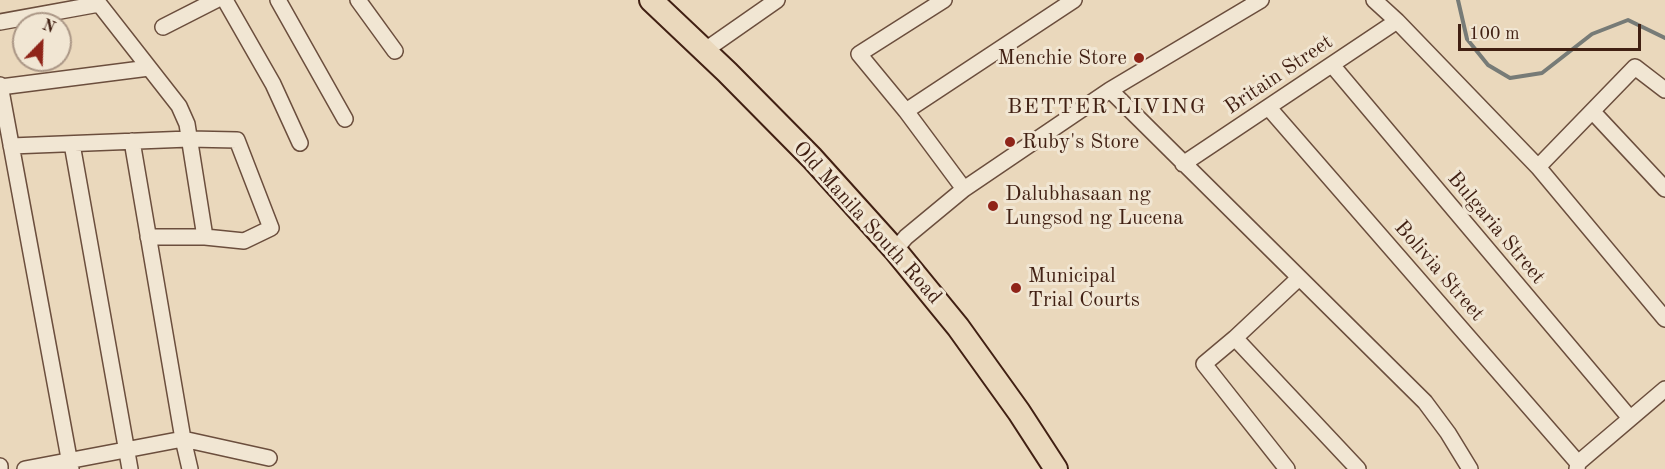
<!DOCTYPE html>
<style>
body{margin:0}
#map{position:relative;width:1665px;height:469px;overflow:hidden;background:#ead8bc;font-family:"Old Standard TT",serif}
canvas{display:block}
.north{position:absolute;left:12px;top:12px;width:60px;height:60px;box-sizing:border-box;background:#f1e6d3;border:2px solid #ab9786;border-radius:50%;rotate:23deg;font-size:16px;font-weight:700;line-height:24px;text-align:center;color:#412013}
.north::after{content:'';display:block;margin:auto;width:21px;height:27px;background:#8f2418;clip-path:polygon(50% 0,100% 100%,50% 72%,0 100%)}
.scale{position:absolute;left:1458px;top:24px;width:183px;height:27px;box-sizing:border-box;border:3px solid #412013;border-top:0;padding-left:8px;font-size:18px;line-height:21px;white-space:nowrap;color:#412013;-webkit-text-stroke:4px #f1e6d3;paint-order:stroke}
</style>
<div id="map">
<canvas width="1665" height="469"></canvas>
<div class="north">N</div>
<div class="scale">100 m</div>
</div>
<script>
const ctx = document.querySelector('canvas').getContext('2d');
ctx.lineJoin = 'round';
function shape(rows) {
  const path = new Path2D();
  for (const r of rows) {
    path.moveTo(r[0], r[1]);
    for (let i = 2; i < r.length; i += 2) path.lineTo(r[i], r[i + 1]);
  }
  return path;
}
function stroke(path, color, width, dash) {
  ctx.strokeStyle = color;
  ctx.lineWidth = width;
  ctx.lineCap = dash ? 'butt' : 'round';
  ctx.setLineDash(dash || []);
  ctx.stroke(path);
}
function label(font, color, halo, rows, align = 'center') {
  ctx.font = font + ' "Old Standard TT",serif';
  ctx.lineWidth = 6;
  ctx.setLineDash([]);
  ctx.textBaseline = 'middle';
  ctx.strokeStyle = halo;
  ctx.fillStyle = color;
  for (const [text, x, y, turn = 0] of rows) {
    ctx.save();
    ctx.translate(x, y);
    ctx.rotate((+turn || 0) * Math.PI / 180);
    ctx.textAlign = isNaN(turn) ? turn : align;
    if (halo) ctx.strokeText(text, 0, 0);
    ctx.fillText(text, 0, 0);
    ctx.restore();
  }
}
const stream = shape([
 [1458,0,1467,39,1488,65,1510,78,1542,73,1592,34,1628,20,1665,38]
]);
const minor = shape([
 [96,0,179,106,187,124,205,237],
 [225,0,273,84,300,143],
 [278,0,345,119],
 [358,0,395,51],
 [944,0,859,54,906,111,964,189],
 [1374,0,1397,21,1538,167,1665,319],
 [0,22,99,4],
 [163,27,216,0],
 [704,51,777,0],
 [1332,65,1629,417],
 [0,85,71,469],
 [0,87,149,68],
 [1110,90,1425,402,1448,433,1470,469],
 [1269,108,1578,463],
 [906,111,1074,0],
 [1593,112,1665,189],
 [132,141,183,439,190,469],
 [72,144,130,469],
 [11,146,189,139,237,140,271,228,244,241,205,237,148,237],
 [1183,164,1397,21],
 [1538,167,1635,67,1665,90],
 [895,250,906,237,964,189,1110,90,1261,0],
 [1235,338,1358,469],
 [0,466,0,469],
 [25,469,183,439,269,458],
 [1287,469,1204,364,1235,338,1299,278],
 [1577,469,1578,463,1665,389]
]);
const primary = shape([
 [651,0,727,72,812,158,895,250,958,327,1019,412,1056,469]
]);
const markers = [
 [1139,58,6,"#8f2418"],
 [1010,142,6,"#8f2418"],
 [993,206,6,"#8f2418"],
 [1016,288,6,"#8f2418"]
];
const poiNames = [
 ["Menchie Store",1127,58,"right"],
 ["Ruby's Store",1022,142],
 ["Dalubhasaan ng",1005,194],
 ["Lungsod ng Lucena",1005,218],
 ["Municipal",1028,276],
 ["Trial Courts",1028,300]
];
const streetNames = [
 ["Britain Street",1279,75,-34],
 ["Old Manila South Road",867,223,48],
 ["Bulgaria Street",1496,228,50],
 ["Bolivia Street",1439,271,49]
];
const neighbourhoodNames = [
 ["BETTER LIVING",1107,107]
];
stroke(stream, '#777b77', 4);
stroke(minor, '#6b4e3d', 18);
stroke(primary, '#412013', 26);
stroke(minor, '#f1e6d3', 15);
stroke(primary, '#ead8bc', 22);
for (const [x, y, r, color] of markers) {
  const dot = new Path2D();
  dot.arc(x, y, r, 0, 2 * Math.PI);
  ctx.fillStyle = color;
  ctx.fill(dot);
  stroke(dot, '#f1e6d3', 2);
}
label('21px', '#412013', '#f1e6d3', poiNames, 'left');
label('21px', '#412013', '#f1e6d3', streetNames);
ctx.letterSpacing = '1.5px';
label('22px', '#412013', '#f1e6d3', neighbourhoodNames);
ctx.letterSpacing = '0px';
</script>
